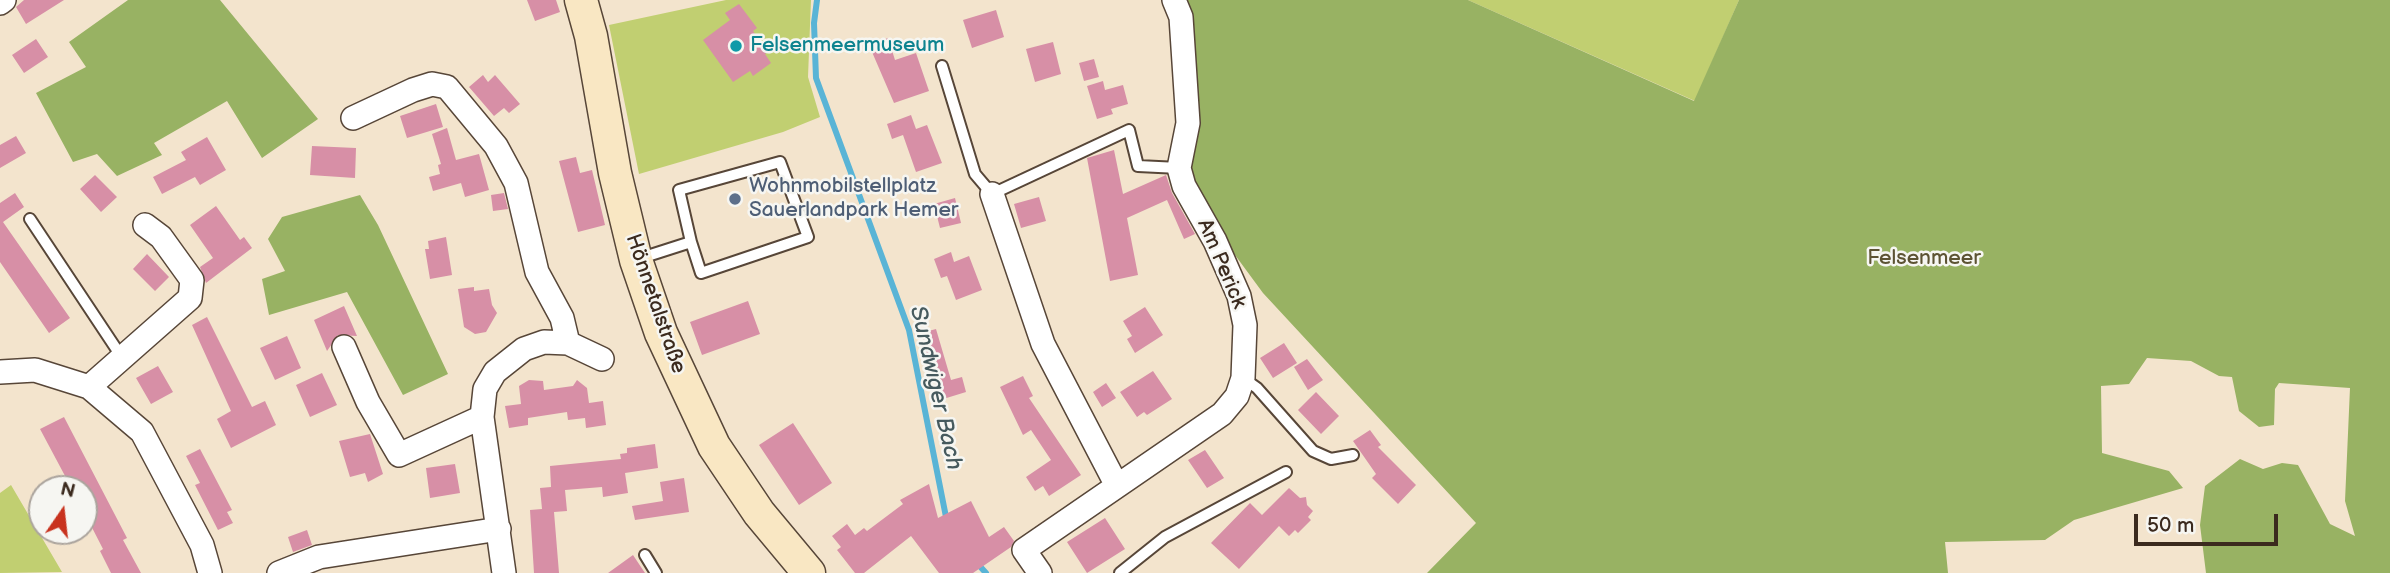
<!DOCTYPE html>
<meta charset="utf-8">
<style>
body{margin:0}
#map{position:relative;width:2390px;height:573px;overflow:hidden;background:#f3e4cd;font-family:"Balsamiq Sans",sans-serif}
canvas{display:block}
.north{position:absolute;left:28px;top:475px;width:70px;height:70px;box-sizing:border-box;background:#f6f6f2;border:2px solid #aba49d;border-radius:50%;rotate:14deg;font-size:19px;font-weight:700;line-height:28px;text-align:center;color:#3b2a1e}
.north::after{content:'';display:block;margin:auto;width:24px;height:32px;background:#c8321e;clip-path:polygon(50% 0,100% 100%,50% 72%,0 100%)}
.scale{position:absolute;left:2134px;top:514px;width:144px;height:32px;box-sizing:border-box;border:4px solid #3b2a1e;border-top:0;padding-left:9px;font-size:21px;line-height:24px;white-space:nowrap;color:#3b2a1e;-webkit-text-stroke:5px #f6f6f2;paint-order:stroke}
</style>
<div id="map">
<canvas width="2390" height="573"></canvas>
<div class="north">N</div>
<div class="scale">50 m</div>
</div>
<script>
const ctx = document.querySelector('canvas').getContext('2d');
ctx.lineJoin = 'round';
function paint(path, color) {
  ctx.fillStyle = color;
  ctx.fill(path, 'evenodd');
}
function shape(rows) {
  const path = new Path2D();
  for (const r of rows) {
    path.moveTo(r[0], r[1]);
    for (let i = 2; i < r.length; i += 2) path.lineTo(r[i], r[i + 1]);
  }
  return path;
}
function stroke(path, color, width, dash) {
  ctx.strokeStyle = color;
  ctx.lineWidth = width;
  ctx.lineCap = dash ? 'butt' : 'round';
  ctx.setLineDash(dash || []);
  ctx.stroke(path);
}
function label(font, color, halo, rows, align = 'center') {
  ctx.font = font + ' "Balsamiq Sans",sans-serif';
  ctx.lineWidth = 5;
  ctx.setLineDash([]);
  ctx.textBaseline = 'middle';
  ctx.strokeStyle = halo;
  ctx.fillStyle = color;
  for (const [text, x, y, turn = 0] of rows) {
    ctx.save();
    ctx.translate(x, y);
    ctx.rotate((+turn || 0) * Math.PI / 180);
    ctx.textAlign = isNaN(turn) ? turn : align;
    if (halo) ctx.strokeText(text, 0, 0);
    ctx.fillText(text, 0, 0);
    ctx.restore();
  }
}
const green = shape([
 [726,0,811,0,808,77,820,117,783,132,639,174,609,25],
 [1468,0,1739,0,1695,101],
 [11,485,62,572,0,573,0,493]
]);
const forest = shape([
 [128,0,220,0,318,119,262,158,227,101,154,143,162,155,117,176,97,154,73,162,36,93,86,67,69,42],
 [1184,0,1468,0,1694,101,1739,0,2390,0,2390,573,2206,573,2200,525,2205,486,2240,459,2263,469,2282,463,2298,465,2330,524,2355,536,2345,501,2350,388,2279,383,2275,389,2274,425,2259,427,2239,411,2232,377,2219,376,2191,361,2147,358,2129,384,2101,386,2102,453,2169,471,2183,488,2074,520,2045,540,1945,542,1948,573,1427,573,1476,523,1263,293,1224,240,1182,170,1191,137,1189,7],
 [360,195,378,225,448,374,403,395,347,292,269,315,262,279,285,271,268,239,282,217]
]);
const stream = shape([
 [817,0,814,23,816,78,909,330,947,522],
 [976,562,986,573]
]);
const building = shape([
 [24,0,64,0,26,24,16,7],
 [527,0,556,0,560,12,535,21],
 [739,4,757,28,753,31,768,52,765,54,771,63,753,76,750,71,733,82,703,40,730,20,725,13],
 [996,10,1004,37,972,48,963,20],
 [888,38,895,60,916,53,929,91,894,103,869,45],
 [36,39,48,57,24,73,12,55],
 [1053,42,1061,74,1035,82,1026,49],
 [1094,59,1099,77,1084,81,1079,63],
 [483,75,488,82,495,75,520,104,509,113,504,108,494,116,469,87],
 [1103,81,1105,90,1123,85,1128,104,1111,109,1113,114,1097,119,1087,86],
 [436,104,443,127,407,138,400,116],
 [911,115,916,129,927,125,942,163,916,172,903,135,892,139,887,124],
 [447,128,456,160,479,154,489,190,465,197,461,183,433,191,429,177,440,174,438,165,441,164,432,134],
 [16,136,26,153,0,168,0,145],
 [207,137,226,170,200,185,195,177,162,194,153,177,186,160,181,152],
 [312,146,356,148,355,178,310,175],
 [1114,150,1123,194,1166,175,1172,193,1195,234,1184,239,1167,200,1127,218,1138,275,1110,281,1087,158],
 [576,157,580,173,592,170,605,225,578,232,559,161],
 [95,175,117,197,101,212,80,189],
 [15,193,24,207,3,222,70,318,49,333,0,262,0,203],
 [504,193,508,209,493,211,491,195],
 [1039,197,1046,221,1021,228,1014,204],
 [955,198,961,223,940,228,934,204],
 [216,206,240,240,244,237,252,248,206,283,200,267,213,258,190,225],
 [446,237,452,275,430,279,425,249,429,249,428,241],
 [951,252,954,262,969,256,982,290,956,300,947,276,941,278,934,259],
 [147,254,169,277,155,291,133,269],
 [474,287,474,291,489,289,492,305,497,313,486,332,475,334,464,327,458,289],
 [748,301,760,334,702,355,690,322],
 [344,306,357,336,338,335,327,351,314,320],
 [1145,307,1163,335,1135,353,1127,339,1132,336,1123,321],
 [207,317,252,407,265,401,276,425,231,448,217,419,231,411,192,325],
 [936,329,951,380,962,377,966,392,940,400,921,333],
 [287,336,301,368,275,380,260,348],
 [1284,343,1297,363,1273,378,1260,358],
 [1307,359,1323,380,1308,390,1294,367],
 [158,366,173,392,151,404,136,378],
 [1153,371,1172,399,1147,415,1144,412,1137,417,1120,392],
 [322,373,337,405,310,417,296,385],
 [1023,376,1033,396,1029,398,1081,475,1049,496,1043,486,1035,491,1026,477,1051,460,1031,430,1023,435,1000,387],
 [529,380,543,381,544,390,573,386,577,380,587,388,589,403,603,401,606,425,586,428,585,418,568,420,567,412,528,418,528,425,509,428,505,406,521,404,519,386],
 [1106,383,1116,398,1102,407,1093,392],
 [1316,392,1339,416,1321,434,1298,410],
 [64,417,127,538,123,540,141,573,111,573,100,551,103,549,84,512,84,489,72,489,40,429],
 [793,423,832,483,799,505,759,445],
 [1370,430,1381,445,1378,447,1416,485,1398,504,1372,478,1376,474,1353,441],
 [370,434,383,474,368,482,365,473,350,477,339,441],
 [655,444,658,468,625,473,628,493,603,497,602,487,565,490,567,511,554,512,559,573,534,573,530,510,542,509,540,488,551,487,550,466,621,459,620,454,627,453,627,448],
 [200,449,232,510,227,512,233,523,218,530,195,485,200,483,186,456],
 [1205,450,1224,478,1207,488,1188,460],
 [455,464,460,493,430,498,426,468],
 [684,478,689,512,635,520,632,506,663,501,660,482],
 [929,484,938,518,971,501,989,537,1004,527,1014,541,1011,547,973,573,939,573,911,536,864,573,855,573,837,550,841,547,832,536,847,524,855,535,864,528,867,531,903,504,900,500],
 [1289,488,1300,498,1306,497,1307,505,1313,511,1308,517,1311,520,1298,533,1295,530,1289,536,1279,526,1239,569,1211,543,1250,503,1262,515],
 [1105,518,1125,549,1087,573,1067,542],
 [307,530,312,545,293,552,288,537],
 [633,555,645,573,608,573]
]);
const service = shape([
 [942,66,975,174,992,194,1129,130,1138,166,1179,168],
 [30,219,123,359],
 [638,259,691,242,701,273,808,237,780,162,679,190,691,242],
 [1243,378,1257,388,1313,451,1331,459,1353,455],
 [645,555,656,573],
 [1120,573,1165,537,1286,472]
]);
const minor = shape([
 [0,3,4,0],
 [353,118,413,90,432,84,447,87,496,146,516,183,537,272,562,318,568,343],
 [992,194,1043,344,1116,484],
 [344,347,368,402,399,455,482,417],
 [0,372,35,370,89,387,142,432,202,545,210,573],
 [89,387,190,298,192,280,161,237,145,225],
 [279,573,319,557,499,529],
 [504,573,482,417,485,389,495,372,524,349,544,342,568,343,602,359],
 [1040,573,1024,550,1222,414,1237,396,1243,378,1245,325,1239,296,1215,241,1184,186,1179,168,1188,123,1181,17,1174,0]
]);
const secondary = shape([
 [581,0,591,36,615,173,636,260,661,333,714,446,759,513,809,573]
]);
const markers = [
 [736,46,7,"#0f9aa8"],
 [735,199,7,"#5c6f8a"]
];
const cultureNames = [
 ["Felsenmeermuseum",750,46]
];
const serviceNames = [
 ["Wohnmobilstellplatz",749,187],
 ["Sauerlandpark Hemer",749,211]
];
const parkNames = [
 ["Felsenmeer",1924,259]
];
const streetNames = [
 ["Am Perick",1221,264,67],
 ["Hönnetalstraße",655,304,71]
];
const waterNames = [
 ["Sundwiger Bach",935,388,77]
];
paint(green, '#c1cf71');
paint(forest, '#98b263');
stroke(stream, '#59b4d6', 6);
paint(building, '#d78fa6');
stroke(service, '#574638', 14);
stroke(minor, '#574638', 26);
stroke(secondary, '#574638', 35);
stroke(service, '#fff', 10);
stroke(minor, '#fff', 23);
stroke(secondary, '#f9e7c3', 32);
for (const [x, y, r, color] of markers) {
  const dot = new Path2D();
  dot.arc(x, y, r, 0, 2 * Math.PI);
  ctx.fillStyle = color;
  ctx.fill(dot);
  stroke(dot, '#f6f6f2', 2.5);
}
label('21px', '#0d838f', '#f6f6f2', cultureNames, 'left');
label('21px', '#4e5e75', '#f6f6f2', serviceNames, 'left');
label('21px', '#5c5333', '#f6f6f2', parkNames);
label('21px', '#3b2a1e', '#f6f6f2', streetNames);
label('italic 23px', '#465a5e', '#f6f6f2', waterNames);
</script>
